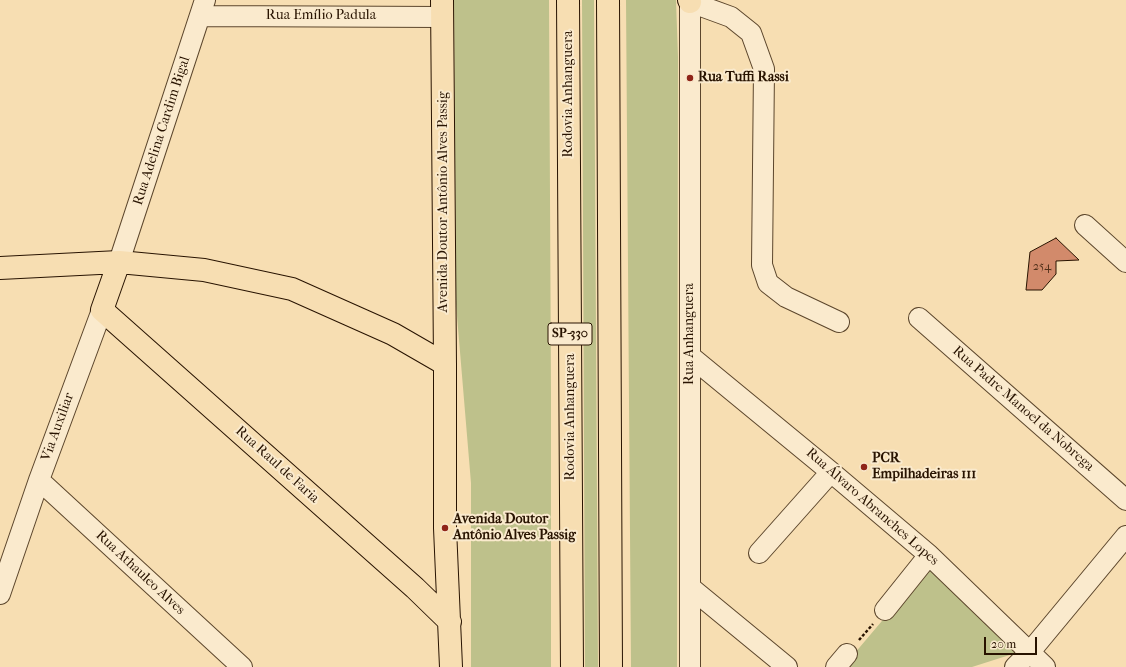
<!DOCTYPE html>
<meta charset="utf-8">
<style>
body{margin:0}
#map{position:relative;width:1126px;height:667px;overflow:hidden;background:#f7deb2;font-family:"IM FELL French Canon",serif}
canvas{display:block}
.scale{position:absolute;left:984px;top:637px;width:53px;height:18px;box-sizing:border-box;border:2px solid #281300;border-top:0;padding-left:5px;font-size:12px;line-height:14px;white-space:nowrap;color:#281300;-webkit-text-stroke:3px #faeacd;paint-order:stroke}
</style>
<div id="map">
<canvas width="1126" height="667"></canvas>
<div class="scale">20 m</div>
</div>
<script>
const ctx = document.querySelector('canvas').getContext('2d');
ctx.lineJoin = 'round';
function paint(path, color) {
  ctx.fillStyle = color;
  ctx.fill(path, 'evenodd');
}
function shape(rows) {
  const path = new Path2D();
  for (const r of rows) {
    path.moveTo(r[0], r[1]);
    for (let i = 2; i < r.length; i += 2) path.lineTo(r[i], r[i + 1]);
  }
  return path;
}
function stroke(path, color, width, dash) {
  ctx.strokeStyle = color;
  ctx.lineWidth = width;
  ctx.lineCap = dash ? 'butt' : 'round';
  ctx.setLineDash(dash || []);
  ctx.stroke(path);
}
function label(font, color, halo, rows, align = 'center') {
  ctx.font = font + ' "IM FELL French Canon",serif';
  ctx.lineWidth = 4;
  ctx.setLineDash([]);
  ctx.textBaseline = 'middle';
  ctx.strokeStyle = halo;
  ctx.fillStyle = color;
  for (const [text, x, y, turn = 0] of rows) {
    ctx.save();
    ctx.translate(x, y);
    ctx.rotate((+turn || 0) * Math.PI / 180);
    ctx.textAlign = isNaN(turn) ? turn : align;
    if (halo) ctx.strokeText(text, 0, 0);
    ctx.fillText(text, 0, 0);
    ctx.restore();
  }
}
const green = shape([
 [454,0,549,0,551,394,551,667,471,667,471,483,456,304],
 [582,0,594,0,598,667,585,667],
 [626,0,676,0,678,57,677,667,631,667],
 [931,563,1019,652,972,667,843,667]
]);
const building = shape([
 [1056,238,1079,260,1056,261,1056,274,1042,290,1026,290,1030,252,1056,238]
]);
const path = shape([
 [859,640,873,624]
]);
const minor = shape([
 [690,0,690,667],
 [690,2,731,17,751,33,764,69,762,265,768,283,786,297,839,322],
 [200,16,442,17],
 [1085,225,1126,262],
 [119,262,205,0],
 [919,318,1126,500],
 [690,356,831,472,929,555,1045,667],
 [39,480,242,667],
 [759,553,831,472],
 [691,588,787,667],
 [0,594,39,480,102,310],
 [885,610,929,555],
 [836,667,847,654],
 [1015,667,1029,653,1126,536]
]);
const major = shape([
 [442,0,445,364,445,528,451,667],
 [119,262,102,310,415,588,450,622],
 [0,268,119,262,204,270,292,289,393,334,445,364]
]);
const highway = shape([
 [568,0,572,667],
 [608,0,611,667],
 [689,0,690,2]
]);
const markers = [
 [690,78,4,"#8f2418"],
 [864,467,4,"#8f2418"],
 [445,528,4,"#8f2418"]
];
const numberNames = [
 ["254",1042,267]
];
const shields = [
 [570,334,44]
];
const shieldNames = [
 ["SP-330",570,334]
];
const streetNames = [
 ["Rua Emílio Padula",321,16],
 ["Rodovia Anhanguera",569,94,-90],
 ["Rua Adelina Cardim Bigal",162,131,-72],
 ["Avenida Doutor Antônio Alves Passig",444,202,-90],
 ["Rua Anhanguera",690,334,-90],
 ["Rua Padre Manoel da Nobrega",1023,409,41],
 ["Rodovia Anhanguera",571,417,-90],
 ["Via Auxiliar",58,427,-70],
 ["Rua Raul de Faria",277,465,42],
 ["Rua Álvaro Abranches Lopes",872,507,41],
 ["Rua Athauleo Alves",140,573,43]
];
const poiNames = [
 ["Rua Tuffi Rassi",698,78],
 ["PCR",872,459],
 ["Empilhadeiras 111",872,475],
 ["Avenida Doutor",453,520],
 ["Antônio Alves Passig",453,536]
];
paint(green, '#bec18b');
paint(building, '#d28a6b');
stroke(building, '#281300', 1);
stroke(minor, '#5c462c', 22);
stroke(major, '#281300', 24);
stroke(highway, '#281300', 24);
stroke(path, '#281300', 2.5, [3, 2]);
stroke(minor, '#faeacd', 20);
stroke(major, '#f7deb2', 22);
stroke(highway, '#f7deb2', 22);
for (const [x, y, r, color] of markers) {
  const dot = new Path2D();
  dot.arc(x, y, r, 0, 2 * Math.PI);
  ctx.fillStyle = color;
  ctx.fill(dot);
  stroke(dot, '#faeacd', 1.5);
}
label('12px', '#52311b', null, numberNames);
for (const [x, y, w] of shields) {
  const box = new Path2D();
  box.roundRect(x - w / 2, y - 11, w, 22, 3);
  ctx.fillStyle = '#faeacd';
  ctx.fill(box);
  stroke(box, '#281300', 1);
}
label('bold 13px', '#281300', null, shieldNames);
label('14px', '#281300', '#faeacd', streetNames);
label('bold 14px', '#281300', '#faeacd', poiNames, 'left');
</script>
